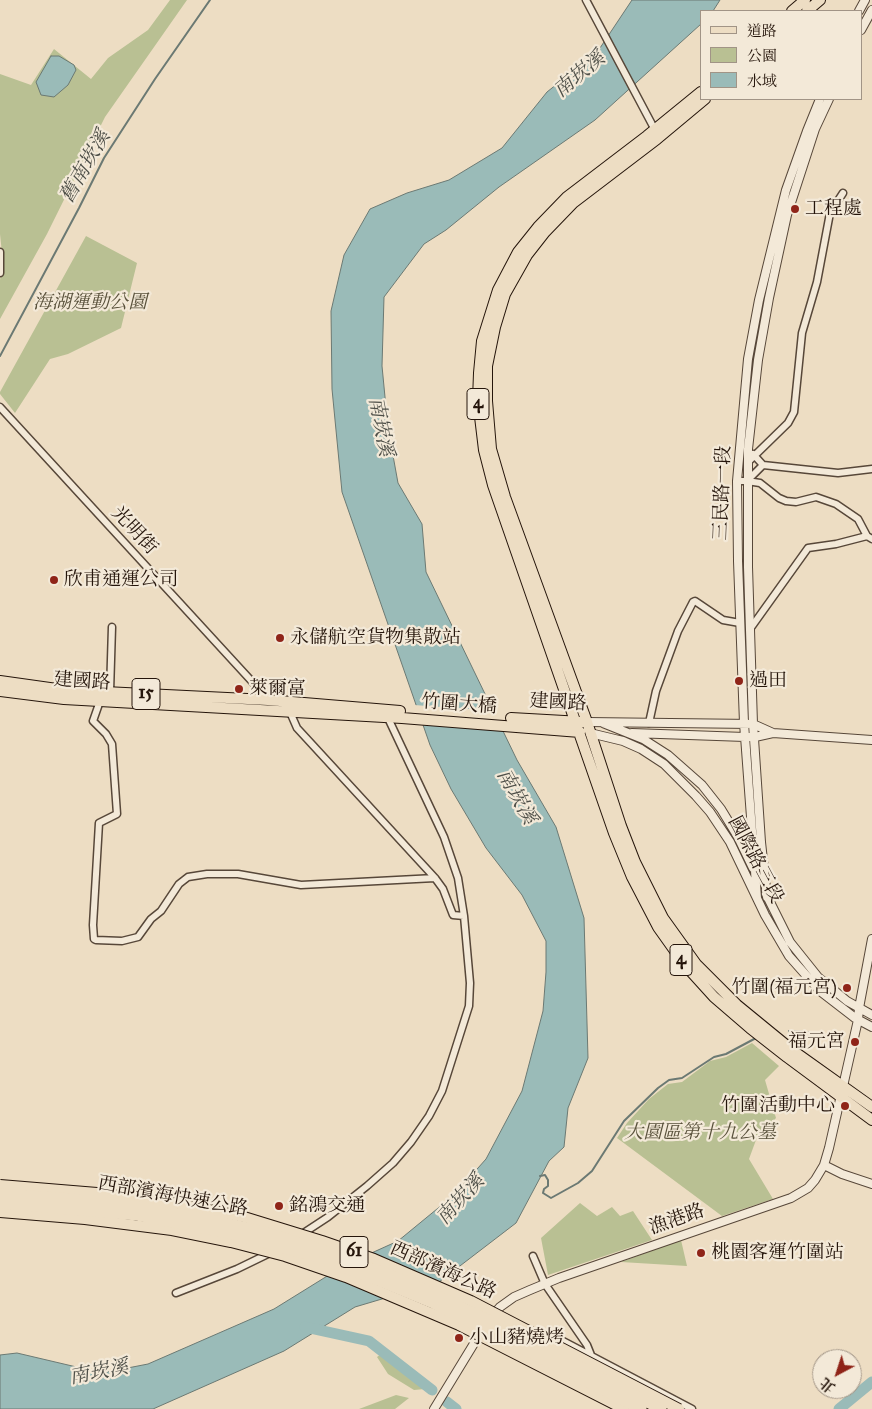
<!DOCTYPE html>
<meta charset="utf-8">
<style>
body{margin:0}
#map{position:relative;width:872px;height:1409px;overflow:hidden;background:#edddc3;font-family:"IM FELL Great Primer","Noto Serif TC",serif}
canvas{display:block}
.legend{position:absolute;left:700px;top:10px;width:162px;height:90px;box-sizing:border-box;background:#f3e9d8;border:1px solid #a19486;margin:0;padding:6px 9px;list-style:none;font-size:15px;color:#25150b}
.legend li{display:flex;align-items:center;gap:10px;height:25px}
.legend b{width:25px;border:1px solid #a19486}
.north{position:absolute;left:812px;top:1349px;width:50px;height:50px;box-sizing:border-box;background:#f3e9d8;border:1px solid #a19486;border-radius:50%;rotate:220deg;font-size:14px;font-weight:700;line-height:20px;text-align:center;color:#25150b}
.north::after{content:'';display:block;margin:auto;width:18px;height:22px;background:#8f2418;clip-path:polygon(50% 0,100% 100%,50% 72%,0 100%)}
</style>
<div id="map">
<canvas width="872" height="1409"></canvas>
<ul class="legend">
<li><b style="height:6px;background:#edddc3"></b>道路</li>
<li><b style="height:14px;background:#b9c093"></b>公園</li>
<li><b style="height:14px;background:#9abbb8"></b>水域</li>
</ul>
<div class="north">北</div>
</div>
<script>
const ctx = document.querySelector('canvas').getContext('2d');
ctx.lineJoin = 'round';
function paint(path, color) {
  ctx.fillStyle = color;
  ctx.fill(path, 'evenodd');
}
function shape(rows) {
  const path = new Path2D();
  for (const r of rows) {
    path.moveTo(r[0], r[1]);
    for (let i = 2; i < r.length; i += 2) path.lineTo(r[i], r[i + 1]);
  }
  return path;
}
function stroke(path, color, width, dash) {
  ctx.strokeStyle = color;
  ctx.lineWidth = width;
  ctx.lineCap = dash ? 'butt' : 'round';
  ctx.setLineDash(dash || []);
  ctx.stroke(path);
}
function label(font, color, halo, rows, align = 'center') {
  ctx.font = font + ' "IM FELL Great Primer","Noto Serif TC",serif';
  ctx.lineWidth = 4.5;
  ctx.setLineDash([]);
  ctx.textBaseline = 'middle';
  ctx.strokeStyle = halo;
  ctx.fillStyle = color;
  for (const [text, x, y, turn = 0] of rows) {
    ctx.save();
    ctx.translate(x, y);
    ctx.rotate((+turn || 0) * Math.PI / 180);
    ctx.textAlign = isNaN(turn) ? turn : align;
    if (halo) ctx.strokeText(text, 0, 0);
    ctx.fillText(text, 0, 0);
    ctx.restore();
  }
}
const green = shape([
 [170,0,187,0,105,117,47,234,0,319,0,280,3,263,0,234,0,74,31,85,54,49,91,79,108,58,148,30],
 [86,236,137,263,121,328,68,354,50,359,15,413,0,394,0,392],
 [752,1043,779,1066,765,1080,776,1118,756,1140,749,1159,773,1199,722,1216,617,1138,627,1123,649,1099,668,1084,682,1082,710,1061,726,1057],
 [580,1203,597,1216,612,1207,620,1216,633,1211,652,1240,548,1275,541,1238],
 [681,1240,687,1266,621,1262],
 [381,1354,425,1389,414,1390,388,1374,377,1357],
 [396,1395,409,1398,395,1409,359,1409]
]);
const water = shape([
 [632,0,720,0,713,11,701,11,701,24,595,120,499,187,446,230,424,244,384,297,382,366,388,428,398,483,422,524,426,572,517,760,556,827,584,918,588,1058,568,1108,564,1147,549,1161,516,1223,439,1282,355,1307,284,1351,153,1409,0,1409,0,1355,17,1353,102,1373,148,1364,274,1309,345,1265,398,1241,454,1195,486,1159,522,1091,543,1011,546,972,546,941,522,895,486,848,451,789,430,745,342,492,332,389,331,311,344,255,370,209,407,193,449,180,502,148,547,92,598,51,632,0],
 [51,56,59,56,74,65,76,70,68,85,54,97,41,95,36,82,51,56]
]);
const pier = shape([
 [414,705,496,711,505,730,421,725]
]);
const stream = shape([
 [0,356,79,208,104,158,155,79,210,0],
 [789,1031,822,1033],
 [540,1176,545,1175,548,1180,548,1186,544,1189,543,1193,551,1198,578,1183,592,1171,624,1121,658,1088,669,1080,682,1078,714,1057,726,1054,756,1038]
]);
const river = shape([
 [305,1327,369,1341,432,1390],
 [447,1402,456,1409],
 [839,1409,872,1382]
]);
const minor = shape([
 [586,0,655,130],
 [0,252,0,273],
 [0,407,268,699],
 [753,454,763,465,838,473,872,469],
 [748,462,788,423,794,412,802,333,817,282,830,213,843,193],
 [737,481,747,481,763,465],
 [747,481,760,483,779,498,786,501,796,502,816,497,836,504,858,519,867,536],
 [750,629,808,548,836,544,867,536,872,539],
 [110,692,112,627],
 [100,701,93,721,106,734,112,744,117,814,99,823,93,925,94,939,96,940,122,941,138,937,151,919,161,911,179,884,188,877,207,874,238,874,301,885,435,878],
 [290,712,297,728,435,878,443,889,453,915,464,916],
 [649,723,656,691,678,631,693,602,695,601,723,620,740,623],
 [299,1236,328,1217,367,1186,393,1163,411,1142,429,1116,442,1091,469,1006,470,983,464,916,458,878,444,837,388,718],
 [533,1256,545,1284,587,1345,591,1355],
 [176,1293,237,1269,272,1252],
 [546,1336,559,1339,692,1409]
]);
const tertiary = shape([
 [859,11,865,0],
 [861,30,872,10],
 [587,722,753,724,773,733],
 [603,723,643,739,668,755,702,785,721,809,738,837,753,868],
 [590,733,623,741,641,749,664,764,696,796,710,812,730,842,765,915,789,956,820,991,855,1018,872,1027],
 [632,733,745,737,755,737,773,733,872,740],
 [766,894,790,942,818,977,847,1001,872,1015],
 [767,897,761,842,753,724,748,567,748,449,758,360,769,298,787,215,815,129,829,99],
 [757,898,744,723,738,561,737,481,748,359,759,300,786,190,807,131,820,99],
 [824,1165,842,1174,872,1184],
 [492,1316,500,1307,514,1297,530,1290,559,1278,791,1198,808,1188,815,1180,824,1165,829,1148,858,1020,859,1008,872,939],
 [434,1409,481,1332]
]);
const primary = shape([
 [792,11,805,0],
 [807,11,820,0],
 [701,92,647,136,567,197,538,227,518,252,498,290,482,341,479,373,478,400,484,450,493,485,614,833,632,877,658,927,685,965,714,997,750,1028,787,1057,872,1120],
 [705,99,657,139,573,203,545,232,527,255,505,294,495,327,487,366,487,401,491,449,505,497,587,722,621,826,635,862,663,918,696,964,737,1005,792,1050,872,1107],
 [0,681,64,690,268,700,400,711],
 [0,691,64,699,402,718,580,732],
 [511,718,582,722]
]);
const primaryBridge = shape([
 [0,1185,97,1193,179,1204,244,1217,322,1241,374,1259,471,1301,679,1409],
 [0,1212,85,1219,172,1230,231,1242,285,1256,346,1277,459,1325,624,1409]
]);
const trunkBridge = shape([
 [0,1194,72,1199,133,1206,207,1219,257,1230,316,1248,408,1282,499,1325,661,1409],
 [0,1203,137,1215,229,1233,314,1256,375,1279,433,1303,641,1409]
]);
const markers = [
 [795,209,5,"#8f2418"],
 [54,580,5,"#8f2418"],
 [280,638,5,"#8f2418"],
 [739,681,5,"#8f2418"],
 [239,689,5,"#8f2418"],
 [847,988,5,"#8f2418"],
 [855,1042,5,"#8f2418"],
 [845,1106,5,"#8f2418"],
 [279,1206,5,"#8f2418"],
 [701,1253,5,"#8f2418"],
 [459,1338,5,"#8f2418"]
];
const shields = [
 [478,404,22],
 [146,694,28],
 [681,960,22],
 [354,1252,28]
];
const shieldNames = [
 ["4",478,404],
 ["15",146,694],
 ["4",681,960],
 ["61",354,1252]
];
const poiNames = [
 ["工程處",805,209],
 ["欣甫通運公司",64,580],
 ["永儲航空貨物集散站",290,638],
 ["過田",749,681],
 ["萊爾富",249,689],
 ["竹圍(福元宮)",837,988,"right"],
 ["福元宮",845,1042,"right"],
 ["竹圍活動中心",835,1106,"right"],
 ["銘鴻交通",289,1206],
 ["桃園客運竹圍站",711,1253],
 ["小山豬燒烤",469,1338]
];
const parkNames = [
 ["海湖運動公園",90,303],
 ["大園區第十九公墓",700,1133]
];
const streetNames = [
 ["三民路一段",723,493,-88],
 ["光明街",134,531,47],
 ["建國路",82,682,4],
 ["建國路",558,703,3],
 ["竹圍大橋",459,705,4],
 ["國際路三段",755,860,62],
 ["西部濱海快速公路",173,1197,10],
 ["漁港路",677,1220,-19],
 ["西部濱海公路",443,1271,24]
];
const waterNames = [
 ["南崁溪",580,75,-40],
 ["舊南崁溪",86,167,-60],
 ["南崁溪",380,427,79],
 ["南崁溪",516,797,61],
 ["南崁溪",461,1200,-48],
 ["南崁溪",99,1373,-11]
];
paint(green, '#b9c093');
paint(water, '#9abbb8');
stroke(water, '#6b7973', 1);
paint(pier, '#edddc3');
stroke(stream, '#6b7973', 2);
stroke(river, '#9abbb8', 11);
stroke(minor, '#574739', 9);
stroke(tertiary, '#574739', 10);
stroke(primary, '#25150b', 12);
stroke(minor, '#f3e9d8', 6);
stroke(tertiary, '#f3e9d8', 8);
stroke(primary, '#edddc3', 10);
stroke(primaryBridge, '#25150b', 12, []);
stroke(trunkBridge, '#25150b', 14, []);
stroke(primaryBridge, '#edddc3', 10);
stroke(trunkBridge, '#edddc3', 11);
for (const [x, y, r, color] of markers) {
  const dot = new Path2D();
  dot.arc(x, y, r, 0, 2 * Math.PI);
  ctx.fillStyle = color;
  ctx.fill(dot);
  stroke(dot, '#f3e9d8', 2);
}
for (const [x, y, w] of shields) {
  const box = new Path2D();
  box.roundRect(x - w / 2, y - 15.5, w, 31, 4);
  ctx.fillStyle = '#f3e9d8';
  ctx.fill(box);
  stroke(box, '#25150b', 1);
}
label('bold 18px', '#25150b', null, shieldNames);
label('19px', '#25150b', '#f3e9d8', poiNames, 'left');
label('italic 19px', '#59513b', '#f3e9d8', parkNames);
label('19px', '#25150b', '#f3e9d8', streetNames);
label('italic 20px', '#4e4f48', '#f3e9d8', waterNames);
</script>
